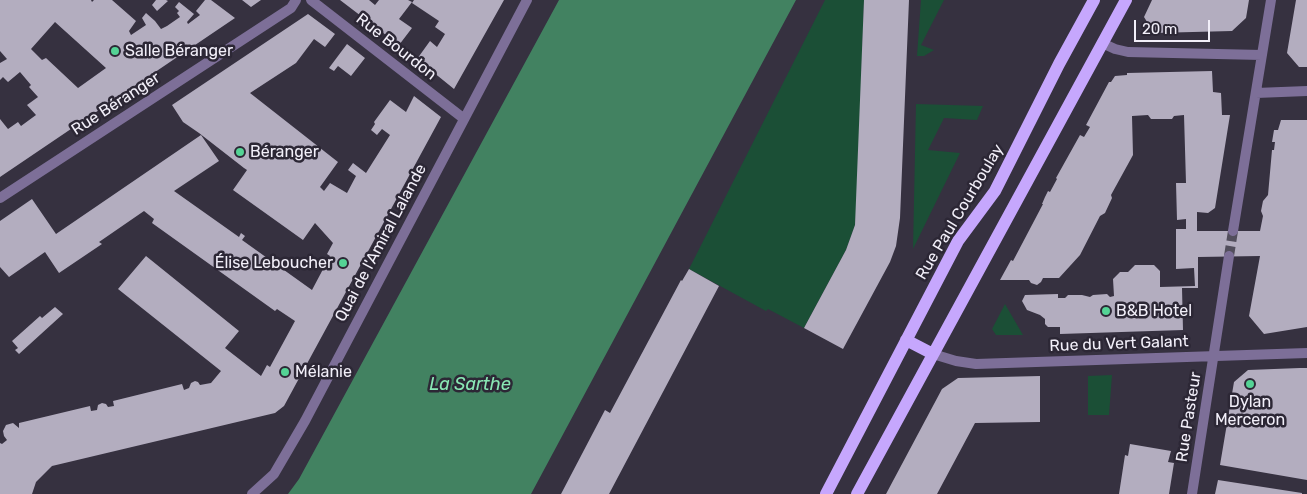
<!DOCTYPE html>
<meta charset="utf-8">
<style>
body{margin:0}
#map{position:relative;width:1307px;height:494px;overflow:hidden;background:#363140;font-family:Rubik,sans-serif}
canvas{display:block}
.scale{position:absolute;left:1134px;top:20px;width:76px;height:22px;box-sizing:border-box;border:2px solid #f2eff9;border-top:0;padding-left:6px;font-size:15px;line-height:18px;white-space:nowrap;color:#f2eff9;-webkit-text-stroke:4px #2c2735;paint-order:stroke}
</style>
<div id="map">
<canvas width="1307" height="494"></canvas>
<div class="scale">20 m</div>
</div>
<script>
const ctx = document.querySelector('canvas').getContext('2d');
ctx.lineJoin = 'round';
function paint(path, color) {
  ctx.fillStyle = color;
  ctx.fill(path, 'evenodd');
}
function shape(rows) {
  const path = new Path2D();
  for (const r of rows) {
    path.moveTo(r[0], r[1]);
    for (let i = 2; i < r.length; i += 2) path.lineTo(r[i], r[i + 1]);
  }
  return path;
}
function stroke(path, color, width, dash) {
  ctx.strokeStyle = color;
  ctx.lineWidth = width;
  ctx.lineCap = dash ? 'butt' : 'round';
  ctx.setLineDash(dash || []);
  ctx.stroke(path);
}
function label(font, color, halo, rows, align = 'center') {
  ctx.font = font + ' Rubik,sans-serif';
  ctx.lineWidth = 5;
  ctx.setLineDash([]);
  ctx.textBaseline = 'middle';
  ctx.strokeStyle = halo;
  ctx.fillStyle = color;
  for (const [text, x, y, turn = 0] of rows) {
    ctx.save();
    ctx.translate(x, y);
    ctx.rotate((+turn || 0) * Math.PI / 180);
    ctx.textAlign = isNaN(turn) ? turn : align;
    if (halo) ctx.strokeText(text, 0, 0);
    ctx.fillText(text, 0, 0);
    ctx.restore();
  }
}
const green = shape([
 [825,0,864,0,857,206,855,225,846,250,804,328,768,309,766,311,689,269],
 [921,0,944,0,921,45,934,50,924,56,917,56],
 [916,104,983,106,977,120,944,118,928,150,960,153,913,249],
 [1005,304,1023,335,996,335,992,329],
 [1112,375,1109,415,1088,415,1088,376]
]);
const water = shape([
 [559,0,796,0,531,494,288,494,299,479]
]);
const building = shape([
 [0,0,91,0,92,2,94,0,112,0,136,21,129,31,131,35,146,25,142,18,146,13,155,21,161,29,167,26,180,17,177,13,179,11,175,7,179,2,194,14,187,22,188,24,200,15,196,11,205,0,211,0,235,18,0,177,0,119,8,129,18,122,21,126,36,115,27,105,38,97,29,87,31,85,20,72,8,82,3,77,0,80,0,63,7,59,0,51],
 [55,22,106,68,78,88,46,58,42,60,31,49],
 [156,0,166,0,168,1,157,11,152,5],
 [242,0,261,0,251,7],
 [340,0,369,0,375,5,379,0,408,0,412,2,399,19,412,28,399,45],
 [414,0,504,0,454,89,417,59,430,41,437,47,445,34,435,27,439,21,412,3],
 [864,0,909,0,900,218,896,246,890,262,843,349,804,328,846,250,855,225],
 [1152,0,1249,0,1246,18,1232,31,1154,33,1144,17],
 [1296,0,1307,0,1307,67,1299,67,1287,53],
 [308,14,335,34,325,47,314,39,296,63,250,93,338,162,320,187,324,191,330,183,347,193,356,176,348,170,353,163,366,173,390,135,382,129,377,135,371,130,375,124,374,122,390,100,406,112,414,96,441,117,284,406,275,413,52,466,36,482,32,494,0,494,0,443,2,444,7,440,4,436,3,431,6,425,13,423,19,428,19,423,90,406,91,411,97,410,98,405,102,403,106,404,108,407,114,406,113,401,182,384,184,390,189,388,191,383,195,381,198,382,200,385,211,383,221,371,118,289,146,256,239,331,225,348,261,376,267,365,270,367,295,321,277,309,275,311,152,223,154,219,144,211,99,242,102,244,59,273,45,252,9,277,0,267,0,221,32,199,56,234,201,135,219,161,174,191,239,237,241,233,245,236,242,240,312,290,330,256,327,254,333,243,315,223,303,240,233,190,247,170,244,168,199,133,183,122,172,105],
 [347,44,365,58,351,76,338,66,334,71,329,68],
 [1212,71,1213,92,1221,93,1222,115,1230,115,1215,208,1208,213,1197,212,1197,231,1260,231,1263,216,1261,211,1263,201,1268,195,1272,150,1274,150,1275,142,1272,142,1274,130,1278,130,1281,120,1307,120,1307,327,1264,334,1249,316,1260,256,1198,257,1198,288,1182,288,1183,330,1060,334,1060,327,1048,327,1045,324,1045,319,1040,315,1027,310,1022,301,1025,295,1058,294,1058,298,1065,298,1068,295,1082,295,1090,297,1093,295,1107,294,1110,297,1114,296,1113,279,1120,272,1128,272,1135,265,1154,265,1160,271,1160,287,1195,286,1194,268,1176,269,1176,229,1186,229,1186,219,1177,220,1176,183,1186,183,1184,115,1174,116,1172,119,1151,119,1148,115,1132,116,1133,155,1111,195,1112,198,1105,213,1100,216,1080,255,1059,278,1043,278,1041,282,1037,285,1031,283,1029,280,1000,280,1011,260,1013,261,1043,204,1042,204,1045,197,1048,191,1050,192,1057,179,1056,178,1080,135,1084,137,1090,127,1086,125,1109,82,1111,82,1115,76,1127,75,1127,73],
 [689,269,719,286,609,494,561,494,605,410,610,413,681,280,682,281],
 [55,307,63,314,19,354,15,350,18,348,12,341,40,316,42,318],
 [1300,368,1307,368,1307,480,1220,465,1234,382,1248,370],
 [1040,376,1040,422,975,423,937,494,886,494,942,389,958,378],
 [1130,444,1171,451,1168,462,1174,463,1169,494,1119,494,1125,455,1128,456],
 [1218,480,1302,493,1302,494,1215,494]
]);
const streetTunnel = shape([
 [1229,256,1233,231]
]);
const street = shape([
 [311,0,463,118],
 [1102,43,1115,49,1128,52,1262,55],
 [1256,93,1307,91],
 [0,198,291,8,296,0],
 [1233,231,1271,0],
 [933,354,956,361,976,364,1307,353],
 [252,494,274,474,305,421,527,0],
 [1192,494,1229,256]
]);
const primary = shape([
 [906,340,933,354],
 [826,494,958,241,995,191,1059,64,1094,0],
 [857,494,1126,0]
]);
const markers = [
 [115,51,5,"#54d395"],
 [240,152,5,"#54d395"],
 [343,263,5,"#54d395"],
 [1106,311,5,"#54d395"],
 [285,372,5,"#54d395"],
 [1250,384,5,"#54d395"]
];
const streetNames = [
 ["Rue Bourdon",396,47,38],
 ["Rue Béranger",116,104,-33],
 ["Rue Paul Courboulay",960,212,-59],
 ["Quai de l'Amiral Lalande",381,243,-62],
 ["Rue du Vert Galant",1119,344,-2],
 ["Rue Pasteur",1189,417,-81]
];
const poiNames = [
 ["Salle Béranger",125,51],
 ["Béranger",250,152],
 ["Élise Leboucher",333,263,"right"],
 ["B&B Hotel",1116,311],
 ["Mélanie",295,372],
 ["Dylan",1250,402,"center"],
 ["Merceron",1250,420,"center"]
];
const waterNames = [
 ["La Sarthe",470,385]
];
paint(green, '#1b4f36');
paint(water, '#428261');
paint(building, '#b3adbf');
stroke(streetTunnel, '#524e5c', 10, [10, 5]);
stroke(street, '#7d6f98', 10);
stroke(primary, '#c6a7fd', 12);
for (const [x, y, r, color] of markers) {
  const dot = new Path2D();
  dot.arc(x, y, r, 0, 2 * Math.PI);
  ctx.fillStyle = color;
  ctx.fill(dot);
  stroke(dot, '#2c2735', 2);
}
label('16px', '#f2eff9', '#2c2735', streetNames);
label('16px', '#f2eff9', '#2c2735', poiNames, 'left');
label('italic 18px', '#8ae8b5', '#2c2735', waterNames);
</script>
